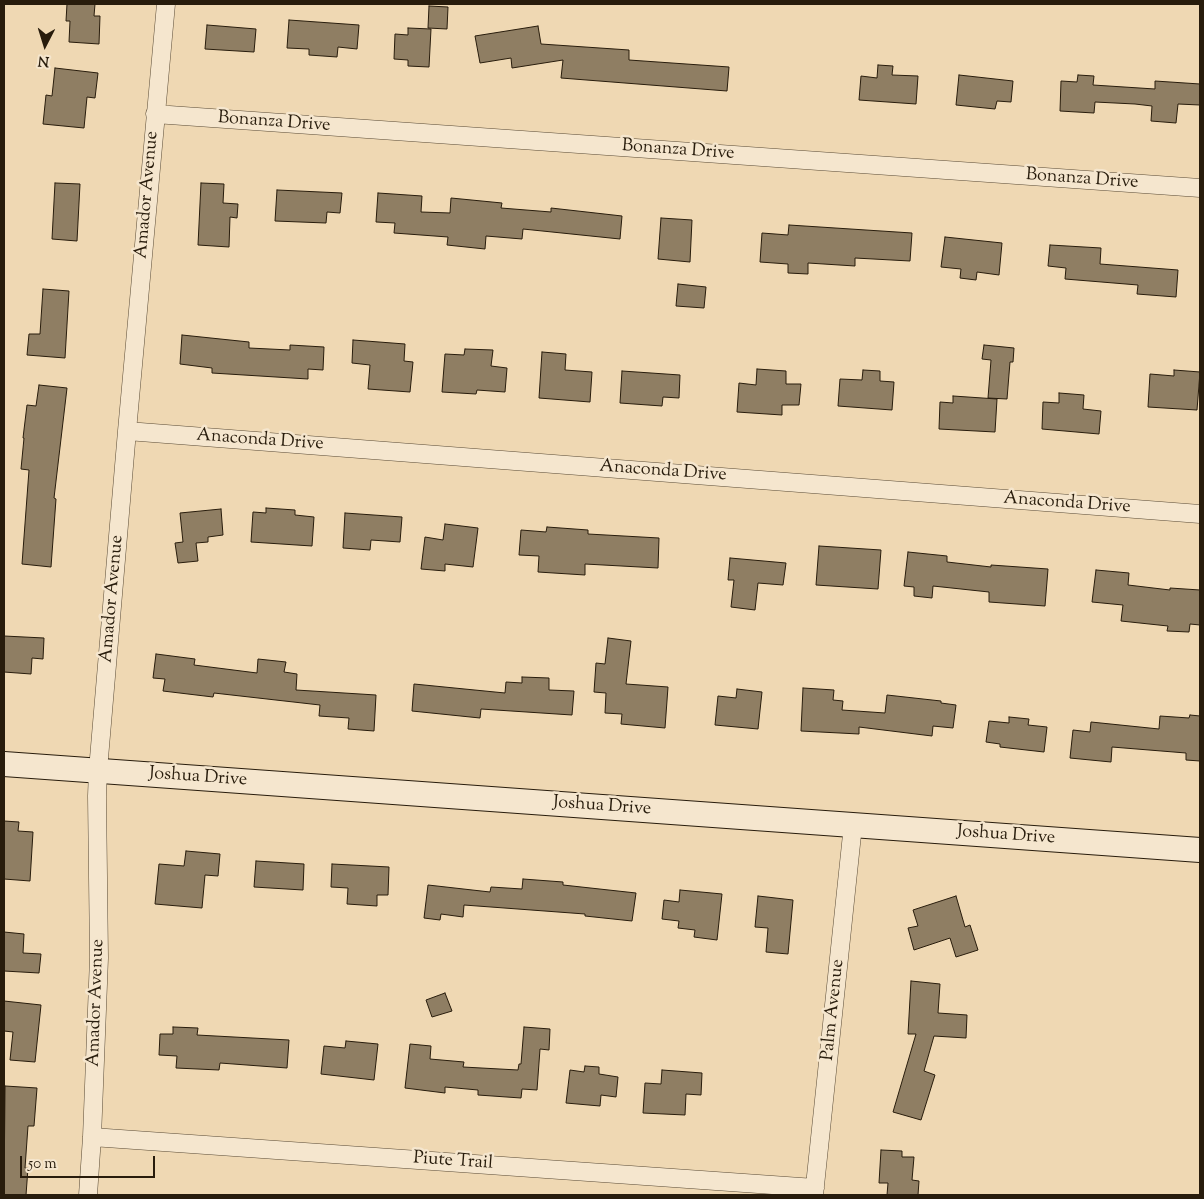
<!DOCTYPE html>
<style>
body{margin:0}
#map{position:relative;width:1204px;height:1199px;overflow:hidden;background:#efd8b3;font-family:"Sorts Mill Goudy",serif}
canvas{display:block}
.frame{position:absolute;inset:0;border:5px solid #281c0c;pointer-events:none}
.north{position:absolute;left:20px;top:20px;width:50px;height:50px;-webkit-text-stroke:4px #f5e6ce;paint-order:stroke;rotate:185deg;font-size:14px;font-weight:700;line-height:20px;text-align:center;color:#281c0c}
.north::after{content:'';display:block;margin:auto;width:18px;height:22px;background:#281c0c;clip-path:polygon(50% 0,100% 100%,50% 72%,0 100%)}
.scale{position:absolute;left:20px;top:1156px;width:135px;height:22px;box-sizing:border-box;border:2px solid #281c0c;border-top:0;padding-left:6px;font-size:15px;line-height:18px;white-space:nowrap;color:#281c0c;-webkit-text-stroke:4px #f5e6ce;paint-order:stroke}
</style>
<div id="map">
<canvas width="1204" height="1199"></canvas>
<div class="frame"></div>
<div class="north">N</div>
<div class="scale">50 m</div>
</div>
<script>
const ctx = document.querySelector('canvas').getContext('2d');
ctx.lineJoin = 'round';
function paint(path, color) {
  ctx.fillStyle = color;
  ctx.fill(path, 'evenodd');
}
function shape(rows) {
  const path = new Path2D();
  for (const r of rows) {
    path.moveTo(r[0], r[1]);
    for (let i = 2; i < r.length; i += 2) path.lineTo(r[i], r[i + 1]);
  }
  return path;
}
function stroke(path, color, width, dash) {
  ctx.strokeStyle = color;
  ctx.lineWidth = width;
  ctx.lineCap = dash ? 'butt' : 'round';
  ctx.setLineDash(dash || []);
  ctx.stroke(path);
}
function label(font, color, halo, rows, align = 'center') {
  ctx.font = font + ' "Sorts Mill Goudy",serif';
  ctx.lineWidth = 5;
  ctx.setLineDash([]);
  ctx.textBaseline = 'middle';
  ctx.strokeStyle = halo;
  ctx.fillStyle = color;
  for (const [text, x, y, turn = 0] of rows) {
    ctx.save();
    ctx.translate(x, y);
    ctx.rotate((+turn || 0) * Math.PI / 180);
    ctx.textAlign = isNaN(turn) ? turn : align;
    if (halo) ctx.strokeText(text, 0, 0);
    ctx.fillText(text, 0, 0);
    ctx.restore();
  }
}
const building = shape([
 [67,4,95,4,94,16,100,16,99,44,69,42,70,21,66,21,67,4],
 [429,6,448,7,447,29,428,28,429,6],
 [289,20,359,25,357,49,338,47,337,57,309,55,309,49,287,48,289,20],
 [207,25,256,29,254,52,205,49,207,25],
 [538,26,541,44,629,50,629,60,729,67,727,91,561,78,563,60,512,68,511,58,480,63,475,36,538,26],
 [408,28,431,29,429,67,408,66,408,60,394,59,395,34,408,35,408,28],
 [878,65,893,66,892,75,918,76,916,104,859,100,861,76,877,78,878,65],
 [55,68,98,73,95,98,87,97,84,128,43,124,46,95,52,96,55,68],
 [959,75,1013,81,1011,102,997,101,995,109,956,105,959,75],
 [1078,75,1094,76,1093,85,1155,89,1155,81,1200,84,1200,105,1178,104,1176,123,1151,121,1152,106,1135,104,1095,102,1094,113,1060,111,1061,81,1077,82,1078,75],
 [55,183,80,184,77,241,52,239,55,183],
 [201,183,224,184,223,203,238,204,237,218,230,217,229,247,198,245,201,183],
 [277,190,342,193,340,213,327,212,326,223,275,221,277,190],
 [378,193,422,196,421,212,450,213,451,198,502,203,501,208,551,212,551,208,622,216,620,239,523,229,522,239,486,236,485,249,447,245,448,237,394,233,395,223,376,222,378,193],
 [661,218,692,220,690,262,658,259,661,218],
 [789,225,912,233,910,261,855,258,855,266,808,263,808,274,788,273,788,264,760,262,762,233,788,235,789,225],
 [945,237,1002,243,999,275,977,272,976,280,960,278,961,269,941,267,945,237],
 [1050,245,1101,248,1100,264,1178,270,1176,297,1137,294,1138,285,1065,279,1066,268,1048,266,1050,245],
 [678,284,706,287,704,308,676,306,678,284],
 [43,289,69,291,65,358,27,355,29,334,40,334,43,289],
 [182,335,249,342,249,348,290,350,290,345,324,347,323,370,308,369,308,379,212,373,212,368,180,364,182,335],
 [353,340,405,344,404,361,413,362,410,392,368,389,370,365,352,363,353,340],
 [984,345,1014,348,1013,362,1010,362,1007,399,988,398,991,360,982,359,984,345],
 [465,349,493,350,491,366,507,368,505,392,477,390,476,394,442,392,445,354,464,355,465,349],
 [542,352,566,354,565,370,592,372,590,402,539,398,542,352],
 [757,369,786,371,786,384,801,384,799,405,782,405,782,415,737,412,739,383,756,385,757,369],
 [863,370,880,371,880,381,894,382,892,410,838,406,840,379,862,380,863,370],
 [1174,370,1200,372,1197,410,1148,407,1150,374,1174,376,1174,370],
 [622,371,680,375,679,398,663,397,662,406,620,403,622,371],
 [39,385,67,388,54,498,56,499,51,567,22,564,29,470,21,469,24,438,23,438,27,405,36,406,39,385],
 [1059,393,1084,395,1083,409,1101,411,1099,434,1042,429,1043,402,1059,403,1059,393],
 [953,396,997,399,995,432,939,429,940,402,953,403,953,396],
 [266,508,295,510,295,515,314,517,312,546,251,542,253,512,266,513,266,508],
 [221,509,223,535,208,537,208,542,196,543,198,561,178,563,175,543,183,542,180,513,221,509],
 [345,513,402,517,400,542,371,540,370,550,343,548,345,513],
 [445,524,478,528,473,567,445,564,445,571,421,569,425,537,443,540,445,524],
 [547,527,588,530,588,534,659,538,658,568,585,564,585,575,538,572,539,556,519,555,521,530,546,532,547,527],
 [819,546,881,550,878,589,816,585,819,546],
 [908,552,947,556,947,562,991,567,991,565,1048,569,1045,606,989,602,989,592,933,586,932,598,914,596,914,587,904,586,908,552],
 [730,558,786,563,783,585,758,583,755,610,731,607,734,580,728,580,730,558],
 [1096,570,1129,573,1128,585,1170,590,1170,588,1200,590,1200,625,1190,624,1189,632,1167,631,1168,626,1121,621,1123,605,1092,602,1096,570],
 [4,636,44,638,43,659,32,658,31,674,4,672,4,636],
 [608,638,631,641,626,684,668,687,665,728,621,724,622,714,605,713,606,693,594,692,596,663,605,664,608,638],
 [156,654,195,659,194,665,257,673,258,659,286,662,284,672,297,674,296,690,376,695,374,731,348,729,349,718,319,716,320,705,214,693,213,697,163,691,165,679,153,678,156,654],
 [522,677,549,678,549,690,574,691,572,715,481,709,480,718,412,711,414,684,505,693,506,682,522,683,522,677],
 [803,688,834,690,833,700,843,701,842,710,885,713,887,695,941,701,941,703,956,705,953,728,933,726,932,736,859,727,859,734,801,731,803,688],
 [737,689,762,692,758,729,715,725,718,696,736,698,737,689],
 [1190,715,1200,716,1200,761,1186,760,1186,753,1112,747,1111,762,1070,758,1073,730,1090,732,1091,722,1159,729,1160,716,1189,718,1190,715],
 [1009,717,1029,719,1028,725,1047,727,1044,752,1000,747,1000,744,986,742,989,721,1009,723,1009,717],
 [4,821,19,822,18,831,33,832,30,881,4,879,4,821],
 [186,851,220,854,218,876,205,875,202,908,155,904,159,864,184,866,186,851],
 [256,861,304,864,303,890,254,887,256,861],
 [332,864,389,867,388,895,377,895,377,906,347,904,348,888,331,887,332,864],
 [523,879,563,882,563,885,636,893,632,921,585,916,585,914,464,905,463,917,441,914,440,920,424,918,428,885,490,892,491,887,522,889,523,879],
 [680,890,722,894,717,940,694,937,695,930,678,928,679,921,662,919,664,900,679,902,680,890],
 [758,896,793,900,788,954,766,952,768,928,755,927,758,896],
 [956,896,965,927,970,925,978,950,956,957,950,938,914,950,908,928,918,926,913,910,956,896],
 [4,932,24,934,23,953,41,954,39,973,4,971,4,932],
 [911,981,940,984,938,1013,967,1015,966,1038,934,1036,924,1071,935,1075,921,1120,893,1112,916,1034,908,1034,911,981],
 [445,993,452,1011,432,1017,426,1000,445,993],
 [4,1001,41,1005,35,1062,10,1060,13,1032,4,1031,4,1001],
 [173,1027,198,1028,197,1035,289,1040,287,1068,220,1063,219,1070,176,1068,177,1056,159,1055,160,1034,173,1034,173,1027],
 [524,1027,550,1029,549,1050,540,1049,537,1090,522,1089,521,1098,478,1095,478,1090,445,1087,445,1093,405,1088,410,1044,431,1046,430,1059,464,1062,463,1067,518,1070,519,1064,521,1064,524,1027],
 [346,1041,378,1044,374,1080,321,1074,324,1046,345,1048,346,1041],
 [585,1066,599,1067,599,1074,618,1077,616,1097,601,1095,600,1106,566,1103,570,1070,584,1072,585,1066],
 [662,1070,702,1073,701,1095,686,1094,685,1115,643,1113,645,1083,661,1084,662,1070],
 [5,1086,37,1088,34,1126,28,1126,25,1168,28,1168,26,1195,4,1195,5,1086],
 [881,1150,902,1151,902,1157,914,1157,912,1180,919,1181,918,1195,887,1195,888,1183,879,1183,881,1150]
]);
const street = shape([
 [155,114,1200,188],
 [127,431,1200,514],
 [92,1137,815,1188],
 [88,1195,92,1137,99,958,97,796,98,770,127,431,166,4],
 [814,1195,853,825]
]);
const secondary = shape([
 [4,764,1200,850]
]);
const streetNames = [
 ["Bonanza Drive",274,123,4],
 ["Bonanza Drive",678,151,4],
 ["Bonanza Drive",1082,180,4],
 ["Amador Avenue",148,195,-85],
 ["Anaconda Drive",260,441,4],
 ["Anaconda Drive",663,472,4],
 ["Anaconda Drive",1067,504,4],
 ["Amador Avenue",113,599,-85],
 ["Joshua Drive",198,778,4],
 ["Joshua Drive",602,807,4],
 ["Joshua Drive",1006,836,4],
 ["Amador Avenue",97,1003,-88],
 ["Palm Avenue",834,1010,-84],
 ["Piute Trail",453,1162,4]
];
paint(building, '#8f7e63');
stroke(building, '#281c0c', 1);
stroke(street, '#5a4b36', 19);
stroke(secondary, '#281c0c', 26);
stroke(street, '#f5e6ce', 18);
stroke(secondary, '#f5e6ce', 24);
label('18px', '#281c0c', '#f5e6ce', streetNames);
</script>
